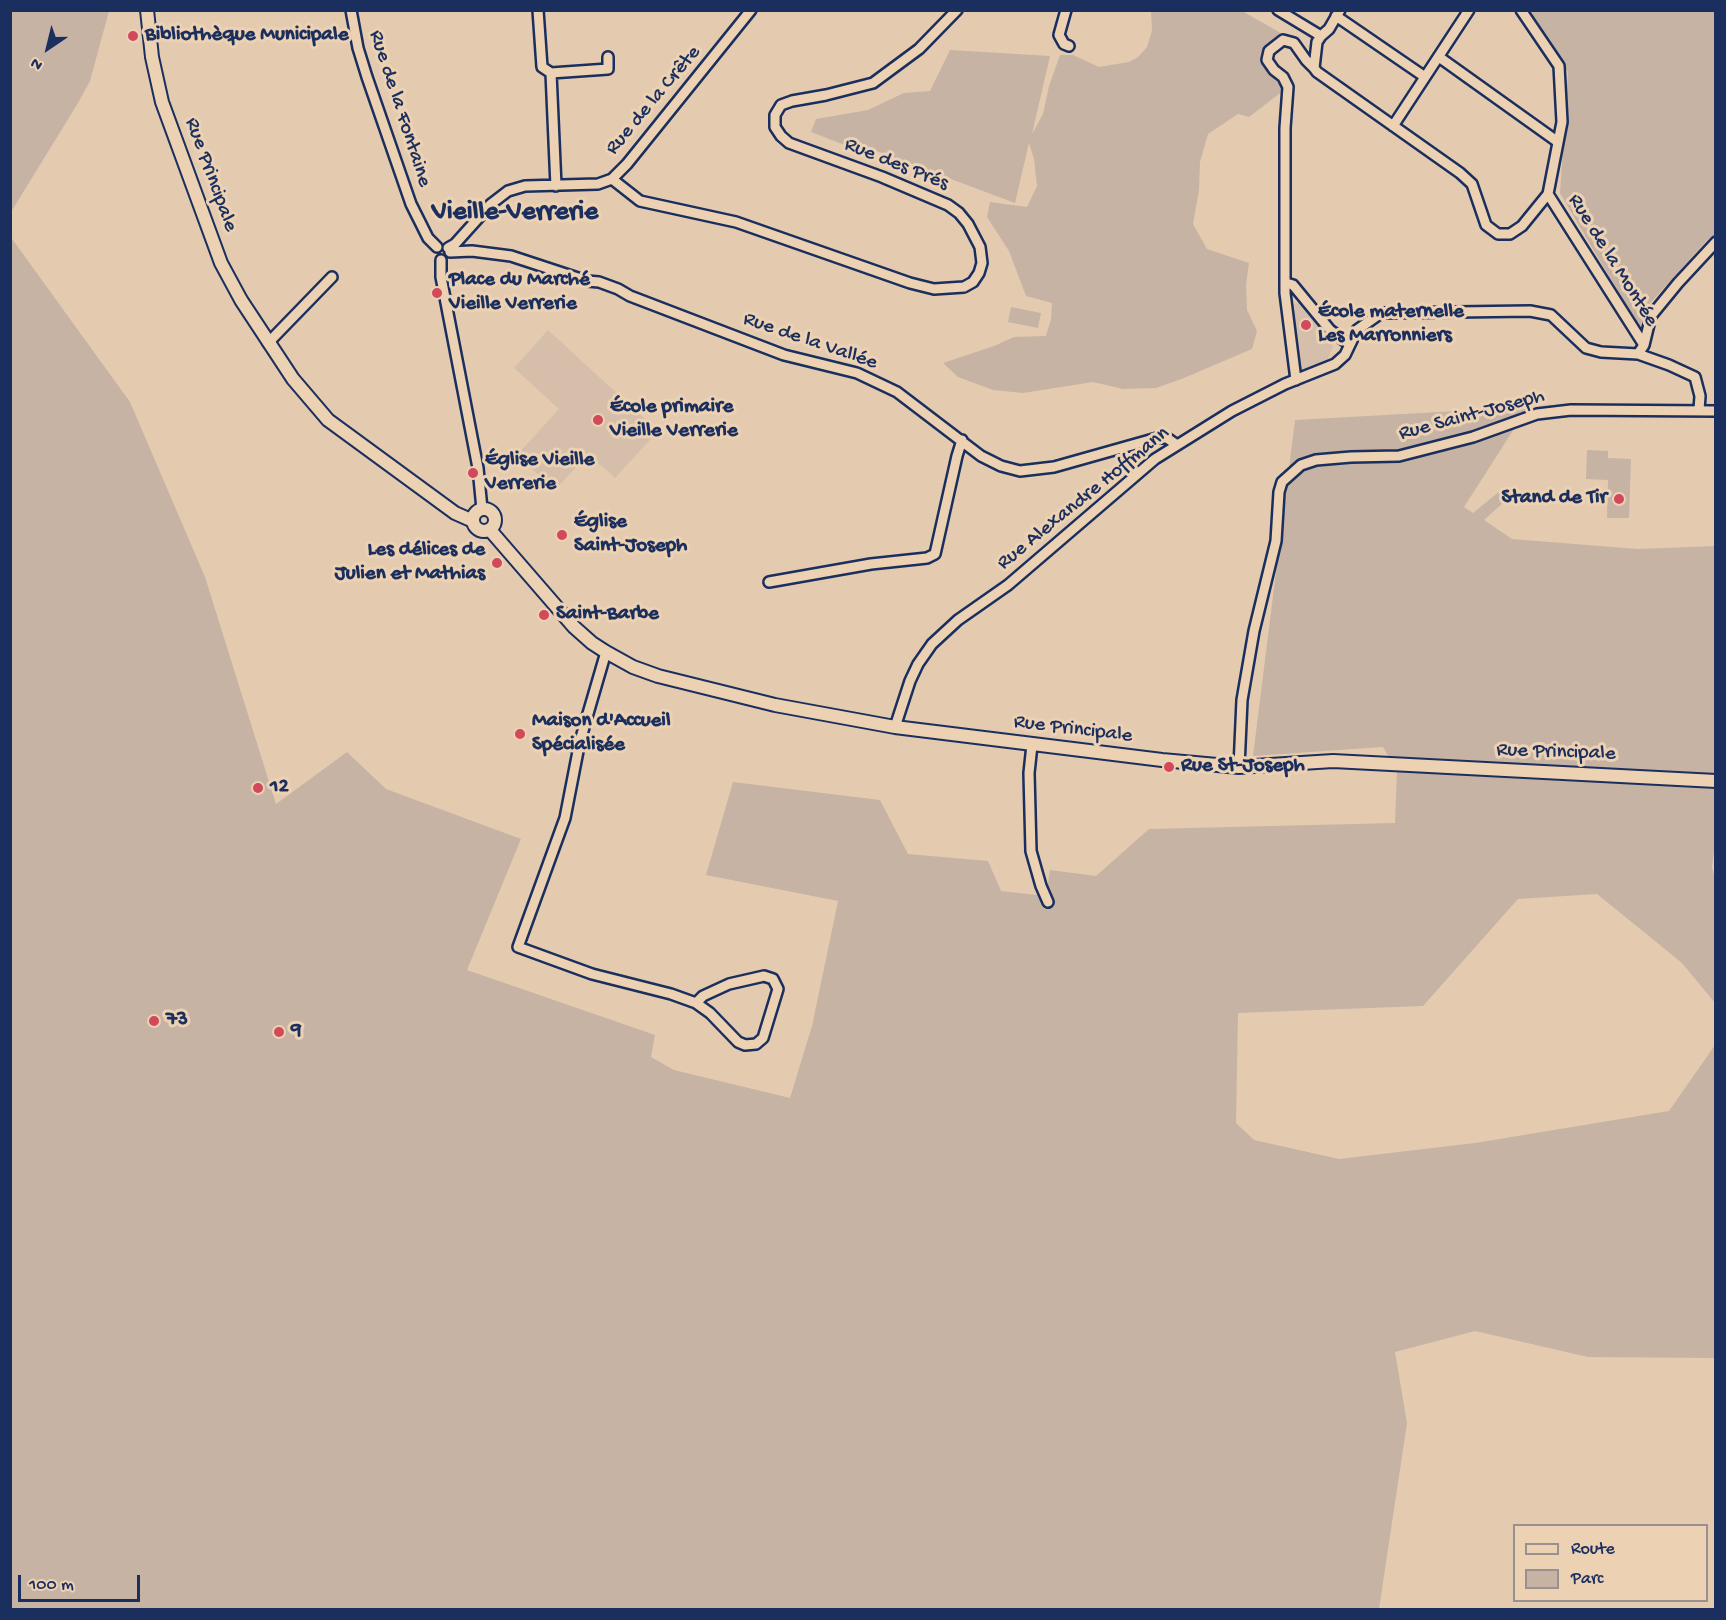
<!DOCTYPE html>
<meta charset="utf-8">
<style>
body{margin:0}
#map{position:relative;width:1726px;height:1620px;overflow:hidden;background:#e4cbb0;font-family:"Gochi Hand",sans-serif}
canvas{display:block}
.frame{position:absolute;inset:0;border:12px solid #1b2f5e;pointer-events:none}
.legend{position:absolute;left:1513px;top:1524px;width:195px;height:78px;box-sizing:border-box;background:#ecd1b3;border:2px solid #989091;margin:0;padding:8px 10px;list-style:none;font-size:18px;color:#1b2f5e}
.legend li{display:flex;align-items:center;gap:12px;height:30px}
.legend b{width:30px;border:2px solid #989091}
.north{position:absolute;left:18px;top:18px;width:60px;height:60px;-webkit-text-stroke:4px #ecd1b3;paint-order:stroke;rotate:215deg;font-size:16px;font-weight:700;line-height:24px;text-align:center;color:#1b2f5e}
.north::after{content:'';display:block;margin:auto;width:21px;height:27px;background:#1b2f5e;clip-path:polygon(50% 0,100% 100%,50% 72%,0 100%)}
.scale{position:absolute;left:18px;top:1575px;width:122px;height:27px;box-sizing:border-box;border:3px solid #1b2f5e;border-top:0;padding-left:8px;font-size:18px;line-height:21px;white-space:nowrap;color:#1b2f5e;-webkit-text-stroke:4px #ecd1b3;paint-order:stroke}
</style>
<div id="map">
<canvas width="1726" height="1620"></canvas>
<div class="frame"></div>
<ul class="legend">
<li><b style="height:8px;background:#ecd1b3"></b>Route</li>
<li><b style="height:16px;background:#c6b3a4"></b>Parc</li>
</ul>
<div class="north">N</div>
<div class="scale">100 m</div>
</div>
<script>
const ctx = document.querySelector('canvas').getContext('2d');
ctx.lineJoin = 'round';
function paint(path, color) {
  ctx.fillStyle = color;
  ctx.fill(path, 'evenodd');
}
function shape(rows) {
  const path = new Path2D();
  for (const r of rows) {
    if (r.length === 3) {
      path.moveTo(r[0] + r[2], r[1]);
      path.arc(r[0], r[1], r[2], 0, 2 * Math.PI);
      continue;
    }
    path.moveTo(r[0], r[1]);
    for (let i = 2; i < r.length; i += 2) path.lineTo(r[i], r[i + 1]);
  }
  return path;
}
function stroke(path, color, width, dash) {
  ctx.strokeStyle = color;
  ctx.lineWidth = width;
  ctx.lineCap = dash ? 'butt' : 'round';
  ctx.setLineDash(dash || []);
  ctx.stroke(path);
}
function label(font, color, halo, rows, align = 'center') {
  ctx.font = font + ' "Gochi Hand",sans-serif';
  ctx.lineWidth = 6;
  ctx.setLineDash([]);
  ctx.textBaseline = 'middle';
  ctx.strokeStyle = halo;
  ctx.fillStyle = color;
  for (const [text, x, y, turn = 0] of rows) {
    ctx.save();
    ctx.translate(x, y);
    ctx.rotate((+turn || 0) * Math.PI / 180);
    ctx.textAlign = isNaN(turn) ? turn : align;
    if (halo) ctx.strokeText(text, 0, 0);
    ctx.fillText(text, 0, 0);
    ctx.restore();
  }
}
const built = shape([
 [1299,302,1334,344,1327,361,1299,374,1291,306],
 [548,330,658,431,615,478,588,454,555,490,517,455,559,409,514,368]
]);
const green = shape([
 [11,10,109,11,90,81,78,103,11,212],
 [1151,11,1242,11,1288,37,1267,53,1267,70,1284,90,1249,117,1238,114,1208,134,1200,162,1199,190,1193,224,1207,249,1249,263,1246,285,1247,310,1257,331,1252,349,1184,378,1156,388,1123,389,1093,382,1023,393,993,390,958,377,943,363,994,346,1014,337,1046,336,1051,319,1052,303,1026,296,1009,251,987,217,990,202,1027,207,1037,186,1034,159,1029,143,1015,203,863,146,860,151,811,132,816,119,868,110,904,93,930,91,950,50,1050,56,1032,134,1043,114,1049,86,1060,55,1073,55,1099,67,1129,62,1138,57,1147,47,1152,31],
 [1527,11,1715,11,1715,234,1708,239,1645,309,1640,329,1560,193,1568,72],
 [10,236,130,402,205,577,276,804,347,752,386,789,521,839,467,970,655,1035,651,1057,674,1070,790,1098,812,1026,838,901,706,875,733,782,880,800,908,854,988,861,1001,891,1046,896,1050,870,1096,876,1149,829,1395,823,1397,771,1383,747,1253,756,1295,420,1528,407,1464,507,1473,513,1506,486,1513,494,1484,520,1512,539,1638,549,1715,546,1716,834,1712,867,1716,885,1715,1003,1682,963,1597,894,1518,899,1423,1006,1238,1013,1236,1123,1254,1140,1339,1159,1475,1143,1669,1111,1715,1045,1715,1358,1588,1357,1475,1331,1395,1352,1407,1423,1379,1609,11,1609],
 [1011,307,1041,313,1038,328,1008,322],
 [1587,450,1608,451,1608,458,1631,459,1629,518,1607,518,1608,480,1586,479]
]);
const street = shape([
 [351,10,358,48,367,77,411,204,428,238,437,247],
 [538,10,542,67,551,73,556,186],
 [1066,10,1059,35,1064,44,1069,46],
 [1278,10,1321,36,1317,42,1314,68,1317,72,1460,173,1472,184,1486,225,1498,234,1510,234,1522,226,1548,194,1562,122,1559,66,1521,10],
 [1336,16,1425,77],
 [1321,36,1329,29,1340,10],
 [1439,57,1558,142],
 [551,73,608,69,608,57],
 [1393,126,1469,10],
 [612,179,640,201,736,222,910,283,934,289,964,287,973,282,979,273,982,263,980,247,968,224,959,213,948,205,882,177,789,143,781,136,775,127,775,115,781,105,792,101,826,95,873,83,919,49,957,10],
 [1548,194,1644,345,1638,354,1669,365,1695,377,1700,396,1699,410],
 [448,248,455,244,491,204,508,191,525,186,598,184,612,179,627,164,751,10],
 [450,252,472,251,511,256,587,281,599,282,618,289,630,296,784,355,857,373,897,392,981,456,1001,466,1020,471,1054,467,1157,438,1167,438,1177,445],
 [441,260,441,277,478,468,482,509],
 [1286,283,1293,285,1330,330,1349,344],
 [268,343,332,277],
 [1644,345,1651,316,1678,283,1716,242],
 [1296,380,1285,293,1285,128,1288,87,1283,77,1274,70,1267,60,1269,51,1283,40,1294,43,1306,60,1314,68],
 [769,582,871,564,927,558,935,554,957,456,962,440],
 [606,652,580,741,565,818,518,947,592,974,671,994,696,1003,710,1013,738,1042,745,1045,756,1044,763,1038,778,989,773,979,764,976,729,984,703,996,696,1003],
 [895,727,910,681,918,664,932,644,958,620,1008,585,1155,459,1232,411,1285,384,1335,364,1345,355,1357,330,1381,313,1530,311,1551,315,1586,348,1601,352,1638,354],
 [1032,745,1029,773,1031,851,1041,886,1048,902],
 [1239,767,1242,700,1254,631,1276,541,1279,492,1282,482,1301,465,1316,460,1351,457,1399,456,1473,437,1537,414,1571,410,1716,411]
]);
const secondary = shape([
 [147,10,152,57,162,102,221,263,241,300,293,379,328,420,455,513,473,521],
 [484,520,11],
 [490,530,574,627,592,643,606,652,633,667,658,676,775,705,895,727,1162,760,1239,767,1333,761,1716,781]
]);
const markers = [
 [133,36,6,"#d1495b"],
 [437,293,6,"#d1495b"],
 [1306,325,6,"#d1495b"],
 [598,420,6,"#d1495b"],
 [473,473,6,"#d1495b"],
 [1619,499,6,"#d1495b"],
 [562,535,6,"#d1495b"],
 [497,563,6,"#d1495b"],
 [544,615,6,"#d1495b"],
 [520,734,6,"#d1495b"],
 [1169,767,6,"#d1495b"],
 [258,788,6,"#d1495b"],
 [154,1021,6,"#d1495b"],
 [279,1032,6,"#d1495b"]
];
const poiNames = [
 ["Bibliothèque Municipale",145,36],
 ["Place du Marché",449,281],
 ["Vieille Verrerie",449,305],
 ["École maternelle",1318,313],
 ["Les Marronniers",1318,337],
 ["École primaire",610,408],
 ["Vieille Verrerie",610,432],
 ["Église Vieille",485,461],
 ["Verrerie",485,485],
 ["Stand de Tir",1607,499,"right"],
 ["Église",574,523],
 ["Saint-Joseph",574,547],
 ["Les délices de",485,551,"right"],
 ["Julien et Mathias",485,575,"right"],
 ["Saint-Barbe",556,615],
 ["Maison d'Accueil",532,722],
 ["Spécialisée",532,746],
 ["Rue St-Joseph",1181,767],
 ["12",270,788],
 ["73",166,1021],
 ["9",291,1032]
];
const streetNames = [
 ["Rue de la Crête",654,101,-50],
 ["Rue de la Fontaine",399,109,72],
 ["Rue des Prés",896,165,22],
 ["Rue Principale",210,175,70],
 ["Rue de la Montée",1612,261,58],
 ["Rue de la Vallée",810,342,19],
 ["Rue Saint-Joseph",1472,416,-15],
 ["Rue Alexandre Hoffmann",1084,499,-39],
 ["Rue Principale",1073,730,7],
 ["Rue Principale",1556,753,2]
];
const districtNames = [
 ["Vieille-Verrerie",515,214]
];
paint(built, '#d5bfaa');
paint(green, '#c6b3a4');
stroke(street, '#1b2f5e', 14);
stroke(secondary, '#1b2f5e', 16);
stroke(street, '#ecd1b3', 9);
stroke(secondary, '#ecd1b3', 12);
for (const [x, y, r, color] of markers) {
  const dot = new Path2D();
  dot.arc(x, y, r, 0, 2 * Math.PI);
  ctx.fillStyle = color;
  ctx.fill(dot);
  stroke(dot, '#ecd1b3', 2);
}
label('bold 21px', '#1b2f5e', '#ecd1b3', poiNames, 'left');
label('21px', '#1b2f5e', '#ecd1b3', streetNames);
label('bold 27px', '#1b2f5e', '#ecd1b3', districtNames);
</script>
